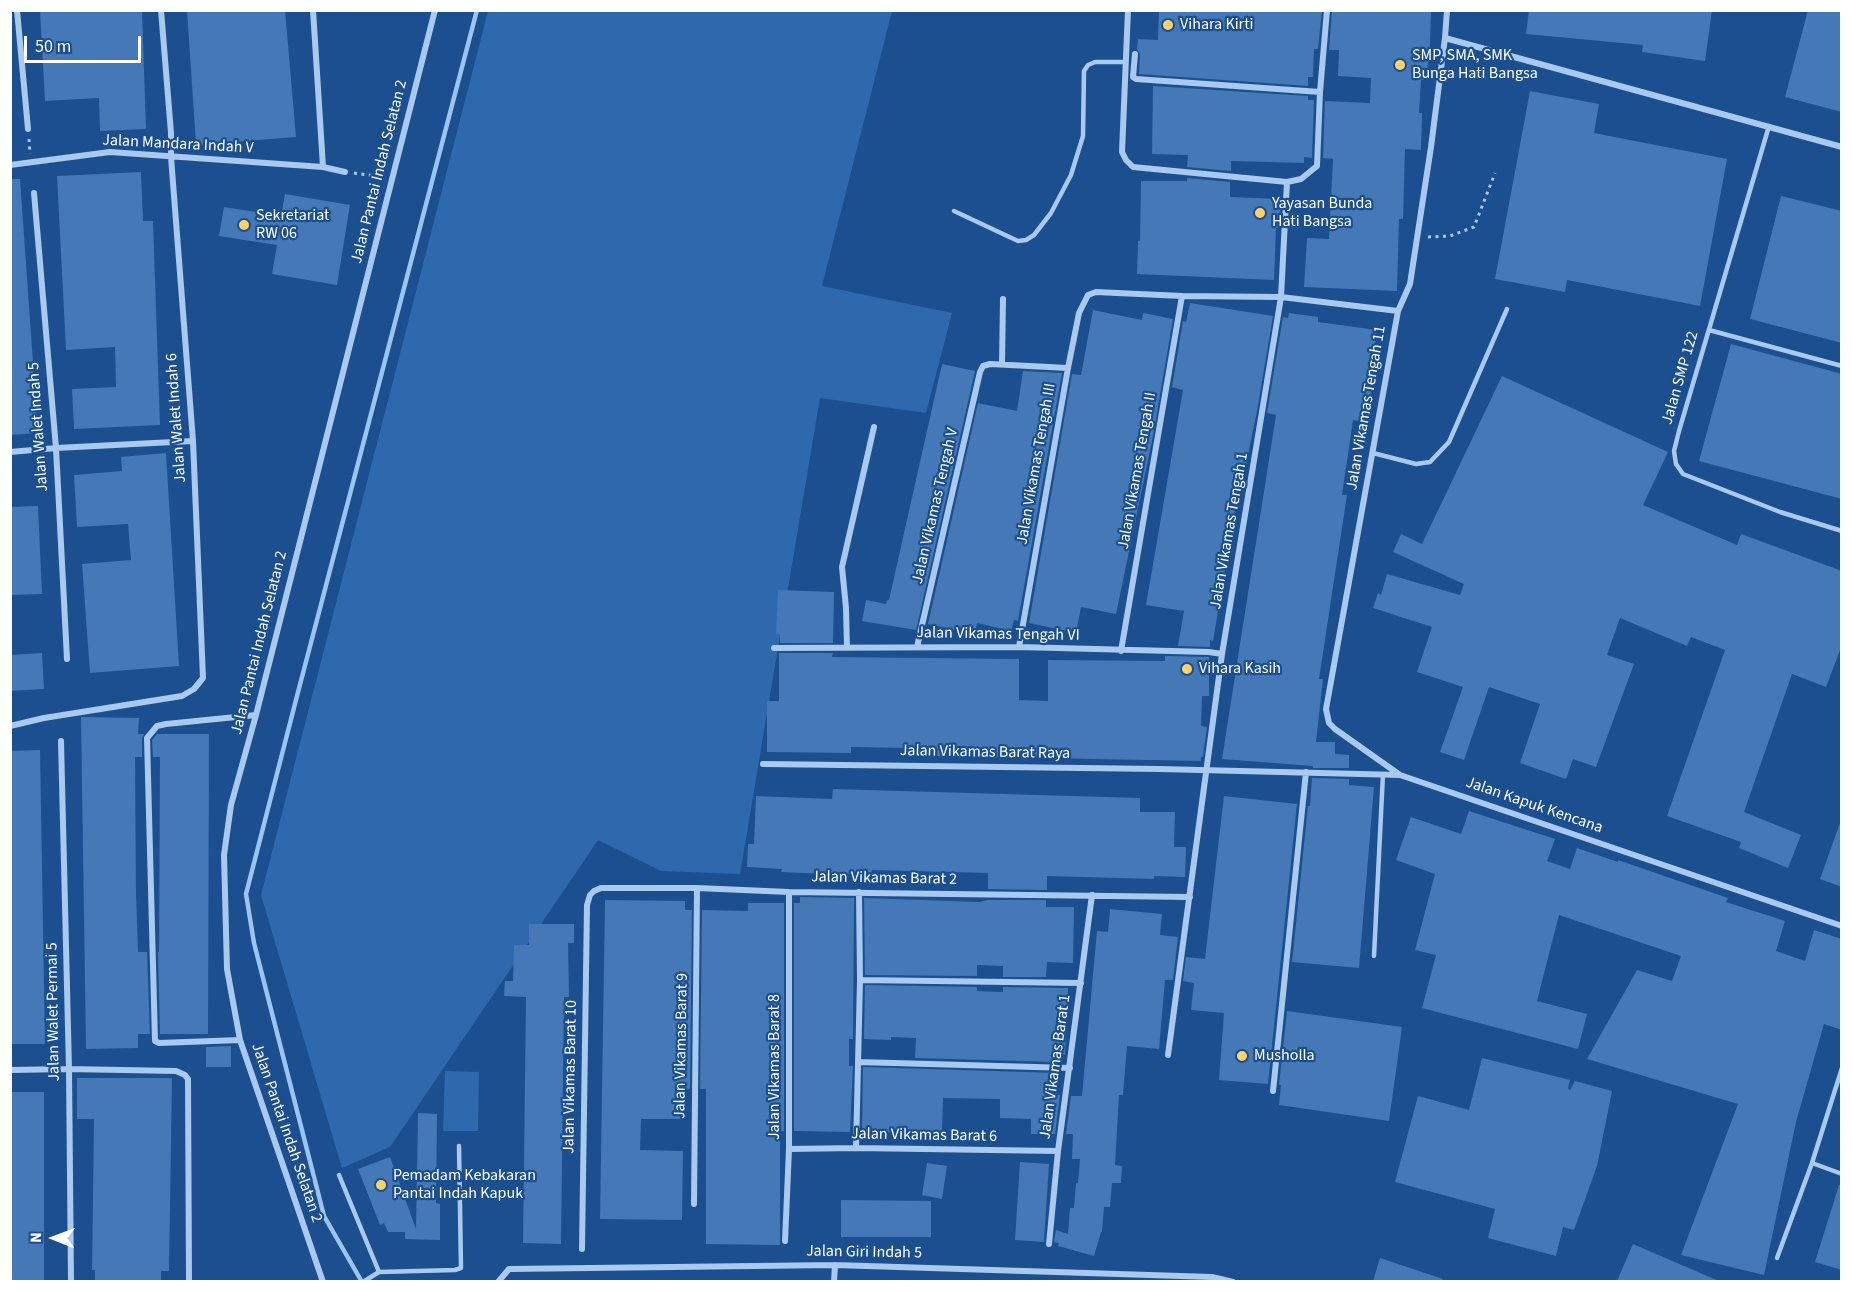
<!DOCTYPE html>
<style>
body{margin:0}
#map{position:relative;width:1852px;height:1292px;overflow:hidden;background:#1b4f8f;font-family:"Source Sans 3",sans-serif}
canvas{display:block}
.frame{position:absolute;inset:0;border:12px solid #fff;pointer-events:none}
.north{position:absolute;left:24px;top:1208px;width:60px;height:60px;-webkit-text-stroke:4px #1b4f8f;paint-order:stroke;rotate:271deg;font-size:16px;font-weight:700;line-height:24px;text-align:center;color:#fff}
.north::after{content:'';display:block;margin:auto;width:21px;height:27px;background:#fff;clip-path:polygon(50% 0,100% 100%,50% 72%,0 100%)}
.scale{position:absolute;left:24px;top:36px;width:117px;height:27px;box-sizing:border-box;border:3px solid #fff;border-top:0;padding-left:8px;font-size:18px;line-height:21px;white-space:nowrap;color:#fff;-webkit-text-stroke:4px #1b4f8f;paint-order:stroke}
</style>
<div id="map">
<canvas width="1852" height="1292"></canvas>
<div class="frame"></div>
<div class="north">N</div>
<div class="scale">50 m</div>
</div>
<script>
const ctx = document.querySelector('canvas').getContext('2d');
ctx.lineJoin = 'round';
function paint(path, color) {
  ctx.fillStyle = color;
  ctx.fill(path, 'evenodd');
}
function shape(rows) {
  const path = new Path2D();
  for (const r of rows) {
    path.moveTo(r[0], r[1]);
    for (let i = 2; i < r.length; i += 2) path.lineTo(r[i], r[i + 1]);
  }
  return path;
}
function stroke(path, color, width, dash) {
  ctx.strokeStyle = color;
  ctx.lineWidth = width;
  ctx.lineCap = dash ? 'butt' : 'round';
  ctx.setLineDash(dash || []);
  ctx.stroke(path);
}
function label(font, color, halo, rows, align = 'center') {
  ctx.font = font + ' "Source Sans 3",sans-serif';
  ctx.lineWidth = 4.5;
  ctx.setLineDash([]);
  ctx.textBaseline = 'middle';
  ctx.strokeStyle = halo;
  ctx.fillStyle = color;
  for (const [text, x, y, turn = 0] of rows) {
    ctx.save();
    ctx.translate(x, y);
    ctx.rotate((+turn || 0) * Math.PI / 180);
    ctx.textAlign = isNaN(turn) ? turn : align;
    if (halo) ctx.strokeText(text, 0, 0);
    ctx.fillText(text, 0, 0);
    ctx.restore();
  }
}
const green = shape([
 [488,11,892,11,822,286,952,313,926,413,820,398,740,874,661,871,598,840,390,1147,342,1168,261,895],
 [445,1071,479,1072,478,1131,443,1131]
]);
const stream = shape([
 [362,1282,324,1216,254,943,246,894,297,696,477,10]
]);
const building = shape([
 [40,10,142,10,146,129,100,131,99,98,45,101],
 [187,10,285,10,296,137,196,145],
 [1159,10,1322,10,1318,49,1314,49,1313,77,1308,77,1308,86,1139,74,1140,54,1137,49,1138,39,1158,40],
 [1332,10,1431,10,1430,48,1426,80,1421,80,1419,113,1422,113,1421,150,1405,149,1403,219,1399,219,1397,291,1304,287,1307,238,1329,239,1333,159,1323,158,1325,101,1370,103,1371,78,1338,76,1339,50,1329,50],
 [1529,10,1712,10,1705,61,1642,52,1643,45,1526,34],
 [1808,10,1842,10,1842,112,1785,97],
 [1153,86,1308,96,1308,100,1314,100,1312,158,1304,157,1304,163,1231,161,1231,171,1187,167,1188,155,1152,154],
 [1530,91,1599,104,1594,133,1727,159,1700,306,1567,280,1565,292,1495,279],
 [141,172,143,221,153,221,160,425,74,429,72,389,116,387,115,347,66,350,57,176],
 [1187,178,1230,182,1230,197,1281,199,1279,228,1276,228,1274,280,1137,274,1138,241,1140,241,1141,181,1187,181],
 [10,179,20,179,38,433,10,435],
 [285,194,350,205,337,285,272,274,277,245,219,236,224,207,281,216],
 [1781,196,1842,211,1842,343,1750,319],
 [1190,303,1273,316,1257,411,1238,504,1236,504,1213,641,1210,640,1210,647,1178,646,1184,611,1146,605,1183,390,1172,387,1183,321,1186,322],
 [1093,310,1142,320,1143,313,1173,319,1153,436,1116,614,1081,607,1076,633,1029,623,1072,374,1081,375],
 [1289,313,1318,317,1318,322,1377,330,1370,382,1373,382,1366,422,1353,420,1342,495,1347,495,1319,679,1323,679,1316,742,1335,742,1335,754,1349,755,1349,768,1313,768,1313,766,1222,759,1276,415,1267,413,1283,317,1288,318],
 [1731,344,1842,374,1842,499,1699,461],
 [942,364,975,371,916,630,862,621,866,600,886,604,887,600,889,600],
 [1023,371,1062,373,1018,621,1014,620,1011,631,977,623,975,634,928,624,978,403,1017,411],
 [1502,376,1668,452,1643,505,1737,545,1741,534,1842,571,1842,645,1826,687,1792,674,1744,812,1801,835,1788,868,1739,848,1741,842,1667,816,1725,650,1691,637,1687,646,1620,618,1607,655,1634,664,1596,767,1573,759,1566,779,1520,763,1540,704,1489,687,1464,760,1440,752,1463,687,1417,672,1432,627,1373,608,1378,593,1381,595,1387,574,1460,595,1464,584,1393,552,1401,534,1422,544],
 [166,453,179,666,90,673,82,564,131,560,128,524,77,527,74,475,122,471,121,457],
 [38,506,42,594,10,595,10,507],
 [778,590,834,592,833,643,780,643,780,634,776,634],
 [42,653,44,689,10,691,10,655],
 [779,653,833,653,832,657,1019,659,1019,700,1048,701,1048,660,1165,661,1165,656,1209,657,1209,696,1202,696,1201,726,1207,727,1203,757,1201,757,1201,761,936,756,907,755,907,748,851,747,851,753,767,752,767,701,779,701],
 [81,717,139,718,138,734,144,734,142,738,142,757,135,757,136,892,138,952,147,952,150,1034,138,1034,138,1048,86,1049],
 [157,734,209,734,208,1034,160,1034,158,952,159,952,160,757,153,757,152,740],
 [40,750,45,1044,10,1044,10,751],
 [1312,778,1349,779,1349,785,1374,787,1359,968,1292,962,1308,806,1310,806],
 [833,789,1140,798,1140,812,1175,812,1174,847,1186,847,1185,877,1154,876,1154,879,1047,876,1047,890,988,889,988,873,872,870,872,873,855,873,855,874,803,873,781,872,782,869,747,867,748,844,754,844,756,796,832,799],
 [1224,796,1297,804,1268,1084,1219,1080,1224,1013,1191,1010,1194,983,1183,981,1186,957,1205,959],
 [1469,811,1555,839,1547,861,1570,869,1577,848,1618,862,1618,860,1728,898,1726,902,1785,921,1776,951,1805,961,1814,930,1842,939,1842,1030,1824,1024,1796,1122,1764,1275,1681,1255,1738,1104,1587,1059,1637,970,1672,981,1681,956,1559,915,1537,1001,1587,1014,1578,1049,1422,1008,1436,955,1415,950,1435,874,1396,860,1411,817,1461,834],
 [1840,823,1842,824,1842,887,1820,879],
 [800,897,854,898,853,1039,849,1039,849,1066,853,1066,850,1132,794,1131,794,903,800,903],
 [864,898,979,902,988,900,1046,900,1046,907,1074,907,1073,963,1047,962,1046,977,1003,977,1003,966,977,965,977,976,865,975],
 [605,900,685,901,685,910,692,910,690,1089,683,1089,682,1119,641,1119,640,1150,683,1151,682,1220,600,1219],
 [748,903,784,903,784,1131,780,1131,780,1245,706,1244,706,1089,700,1089,702,910,748,911],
 [1110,909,1162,914,1160,935,1178,937,1173,980,1165,980,1159,1049,1127,1046,1123,1095,1119,1095,1115,1165,1122,1166,1121,1183,1112,1183,1110,1207,1104,1207,1102,1232,1101,1232,1094,1256,1058,1246,1059,1243,1054,1242,1056,1230,1068,1234,1070,1208,1074,1208,1076,1183,1078,1183,1080,1159,1072,1159,1073,1134,1066,1134,1071,1096,1082,1096,1097,931,1108,932],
 [529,924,574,924,574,943,568,943,569,997,564,997,561,1244,523,1243,526,997,504,996,505,981,513,981,514,945,529,945],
 [865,985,977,987,977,991,1003,992,1003,987,1068,988,1065,1055,1058,1055,1057,1062,915,1058,916,1038,891,1037,891,1040,864,1039],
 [1287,1011,1402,1027,1389,1121,1279,1105,1281,1085,1279,1085],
 [231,1046,231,1067,206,1067,206,1047],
 [1482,1058,1570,1080,1568,1089,1570,1090,1575,1081,1612,1091,1597,1166,1574,1230,1563,1227,1556,1256,1488,1238,1495,1209,1395,1182,1418,1096,1469,1110],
 [863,1067,1057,1073,1057,1095,1060,1095,1055,1134,1031,1134,1031,1119,1000,1118,1000,1099,943,1098,942,1134,862,1132],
 [77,1078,172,1078,169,1271,161,1271,161,1281,95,1281,95,1270,92,1270,94,1119,77,1119],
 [10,1092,44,1092,44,1281,10,1281],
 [418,1113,437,1114,436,1203,440,1204,440,1240,405,1239,405,1232,388,1232,384,1223,380,1225,358,1169,390,1157,416,1229],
 [1020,1162,1049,1164,1044,1242,1015,1240],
 [927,1163,947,1166,942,1199,922,1195],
 [1839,1185,1842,1185,1842,1270,1815,1262],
 [841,1200,931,1201,931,1237,841,1237],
 [1633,1244,1684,1266,1719,1281,1617,1281],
 [1380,1258,1443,1279,1442,1281,1373,1281]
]);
const path = shape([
 [29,139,30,154],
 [354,173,383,177],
 [1428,237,1450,236,1474,227,1495,173]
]);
const lane = shape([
 [1769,126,1679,431,1674,451,1676,464,1683,474,1780,512,1842,531],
 [954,211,1018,241,1026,240,1034,235,1051,213,1071,175,1083,136,1084,71,1088,65,1095,62,1126,62],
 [1709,330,1842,366],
 [1373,453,1416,464,1430,462,1449,442,1507,309],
 [1374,956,1383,774],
 [1812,1163,1842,1174],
 [339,1175,379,1272],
 [1777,1258,1812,1163,1842,1068],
 [363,1282,379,1272,455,1270,461,1268,459,1146]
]);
const street = shape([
 [17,10,28,129],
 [313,10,323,167],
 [1128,10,1122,152,1126,160,1133,167,1287,182,1301,179,1317,166,1320,92,1327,10],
 [1445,38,1842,147],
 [1135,54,1133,77,1136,79,1320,92],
 [10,165,110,152,323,167,345,172],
 [34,193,56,448,67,659],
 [1002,364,1003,299],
 [10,452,56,448,193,441],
 [847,647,846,608,842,567,874,427],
 [917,647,980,372,983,366,990,364,1068,368],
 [1019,647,1068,368,1079,313,1088,295,1096,292,1182,296,1281,297,1398,311],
 [774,648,1019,647,1209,652,1222,654],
 [1121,651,1182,296],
 [10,726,44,718,182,696,194,689,203,678,193,441,171,157,171,133,161,10],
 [61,741,69,1069,71,1282],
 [763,764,1160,769,1400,775,1842,926],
 [1400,775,1335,729,1329,723,1326,709,1398,311,1410,284,1431,147,1445,38,1447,10],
 [860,980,1081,983],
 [240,1040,159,1043,155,1041,147,738,157,726,166,724,256,715],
 [1168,1055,1222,654,1281,297,1287,182],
 [858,1062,1070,1068],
 [10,1070,69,1069,176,1071,185,1075,188,1079,189,1282],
 [1273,1091,1306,772],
 [856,1148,860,980,859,892],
 [789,1149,856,1148,1058,1151],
 [694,1204,697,888],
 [785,1241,789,1149,789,892],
 [1049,1244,1058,1151,1092,895],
 [582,1249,587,905,590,895,594,891,601,888,697,888,789,892,1190,897],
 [323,1282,240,1040,227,969,224,855,231,805,256,715,435,10],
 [498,1282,509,1269,835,1265,1212,1277,1233,1282],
 [834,1282,835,1265]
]);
const markers = [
 [1168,25,6,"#ffd166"],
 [1400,65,6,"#ffd166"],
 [1260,213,6,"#ffd166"],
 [244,225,6,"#ffd166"],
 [1187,669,6,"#ffd166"],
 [1242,1056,6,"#ffd166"],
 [381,1185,6,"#ffd166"]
];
const poiNames = [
 ["Vihara Kirti",1180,25],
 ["SMP, SMA, SMK",1412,56],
 ["Bunga Hati Bangsa",1412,74],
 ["Yayasan Bunda",1272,204],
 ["Hati Bangsa",1272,222],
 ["Sekretariat",256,216],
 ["RW 06",256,234],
 ["Vihara Kasih",1199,669],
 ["Musholla",1254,1056],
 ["Pemadam Kebakaran",393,1176],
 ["Pantai Indah Kapuk",393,1194]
];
const streetNames = [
 ["Jalan Mandara Indah V",178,145,3],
 ["Jalan Pantai Indah Selatan 2",380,172,-76],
 ["Jalan SMP 122",1681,378,-74],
 ["Jalan Vikamas Tengah 11",1367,408,-80],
 ["Jalan Walet Indah 6",177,418,-94],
 ["Jalan Walet Indah 5",39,427,-94],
 ["Jalan Vikamas Tengah III",1037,464,-80],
 ["Jalan Vikamas Tengah II",1138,471,-80],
 ["Jalan Vikamas Tengah V",936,506,-77],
 ["Jalan Vikamas Tengah 1",1230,531,-80],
 ["Jalan Vikamas Tengah VI",998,635,1],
 ["Jalan Pantai Indah Selatan 2",260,643,-76],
 ["Jalan Vikamas Barat Raya",985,753,1],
 ["Jalan Kapuk Kencana",1534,806,19],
 ["Jalan Vikamas Barat 2",884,879,1],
 ["Jalan Walet Permai 5",54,1012,-91],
 ["Jalan Vikamas Barat 9",682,1046,-89],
 ["Jalan Vikamas Barat 8",775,1067,-90],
 ["Jalan Vikamas Barat 1",1056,1067,-82],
 ["Jalan Vikamas Barat 10",571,1077,-89],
 ["Jalan Pantai Indah Selatan 2",286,1133,71],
 ["Jalan Vikamas Barat 6",924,1136,1],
 ["Jalan Giri Indah 5",864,1253,1]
];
paint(green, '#2e69ad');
stroke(stream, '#9cc4f0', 4.5);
paint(building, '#4478b7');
stroke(path, '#a9c9ee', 3, [3, 4.5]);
stroke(lane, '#a9c9ee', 4.5);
stroke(street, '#a9c9ee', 6);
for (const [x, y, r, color] of markers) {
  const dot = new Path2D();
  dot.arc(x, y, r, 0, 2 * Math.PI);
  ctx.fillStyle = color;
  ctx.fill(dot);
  stroke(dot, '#1b4f8f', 2);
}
label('16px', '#fff', '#1b4f8f', poiNames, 'left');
label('16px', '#fff', '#1b4f8f', streetNames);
</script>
